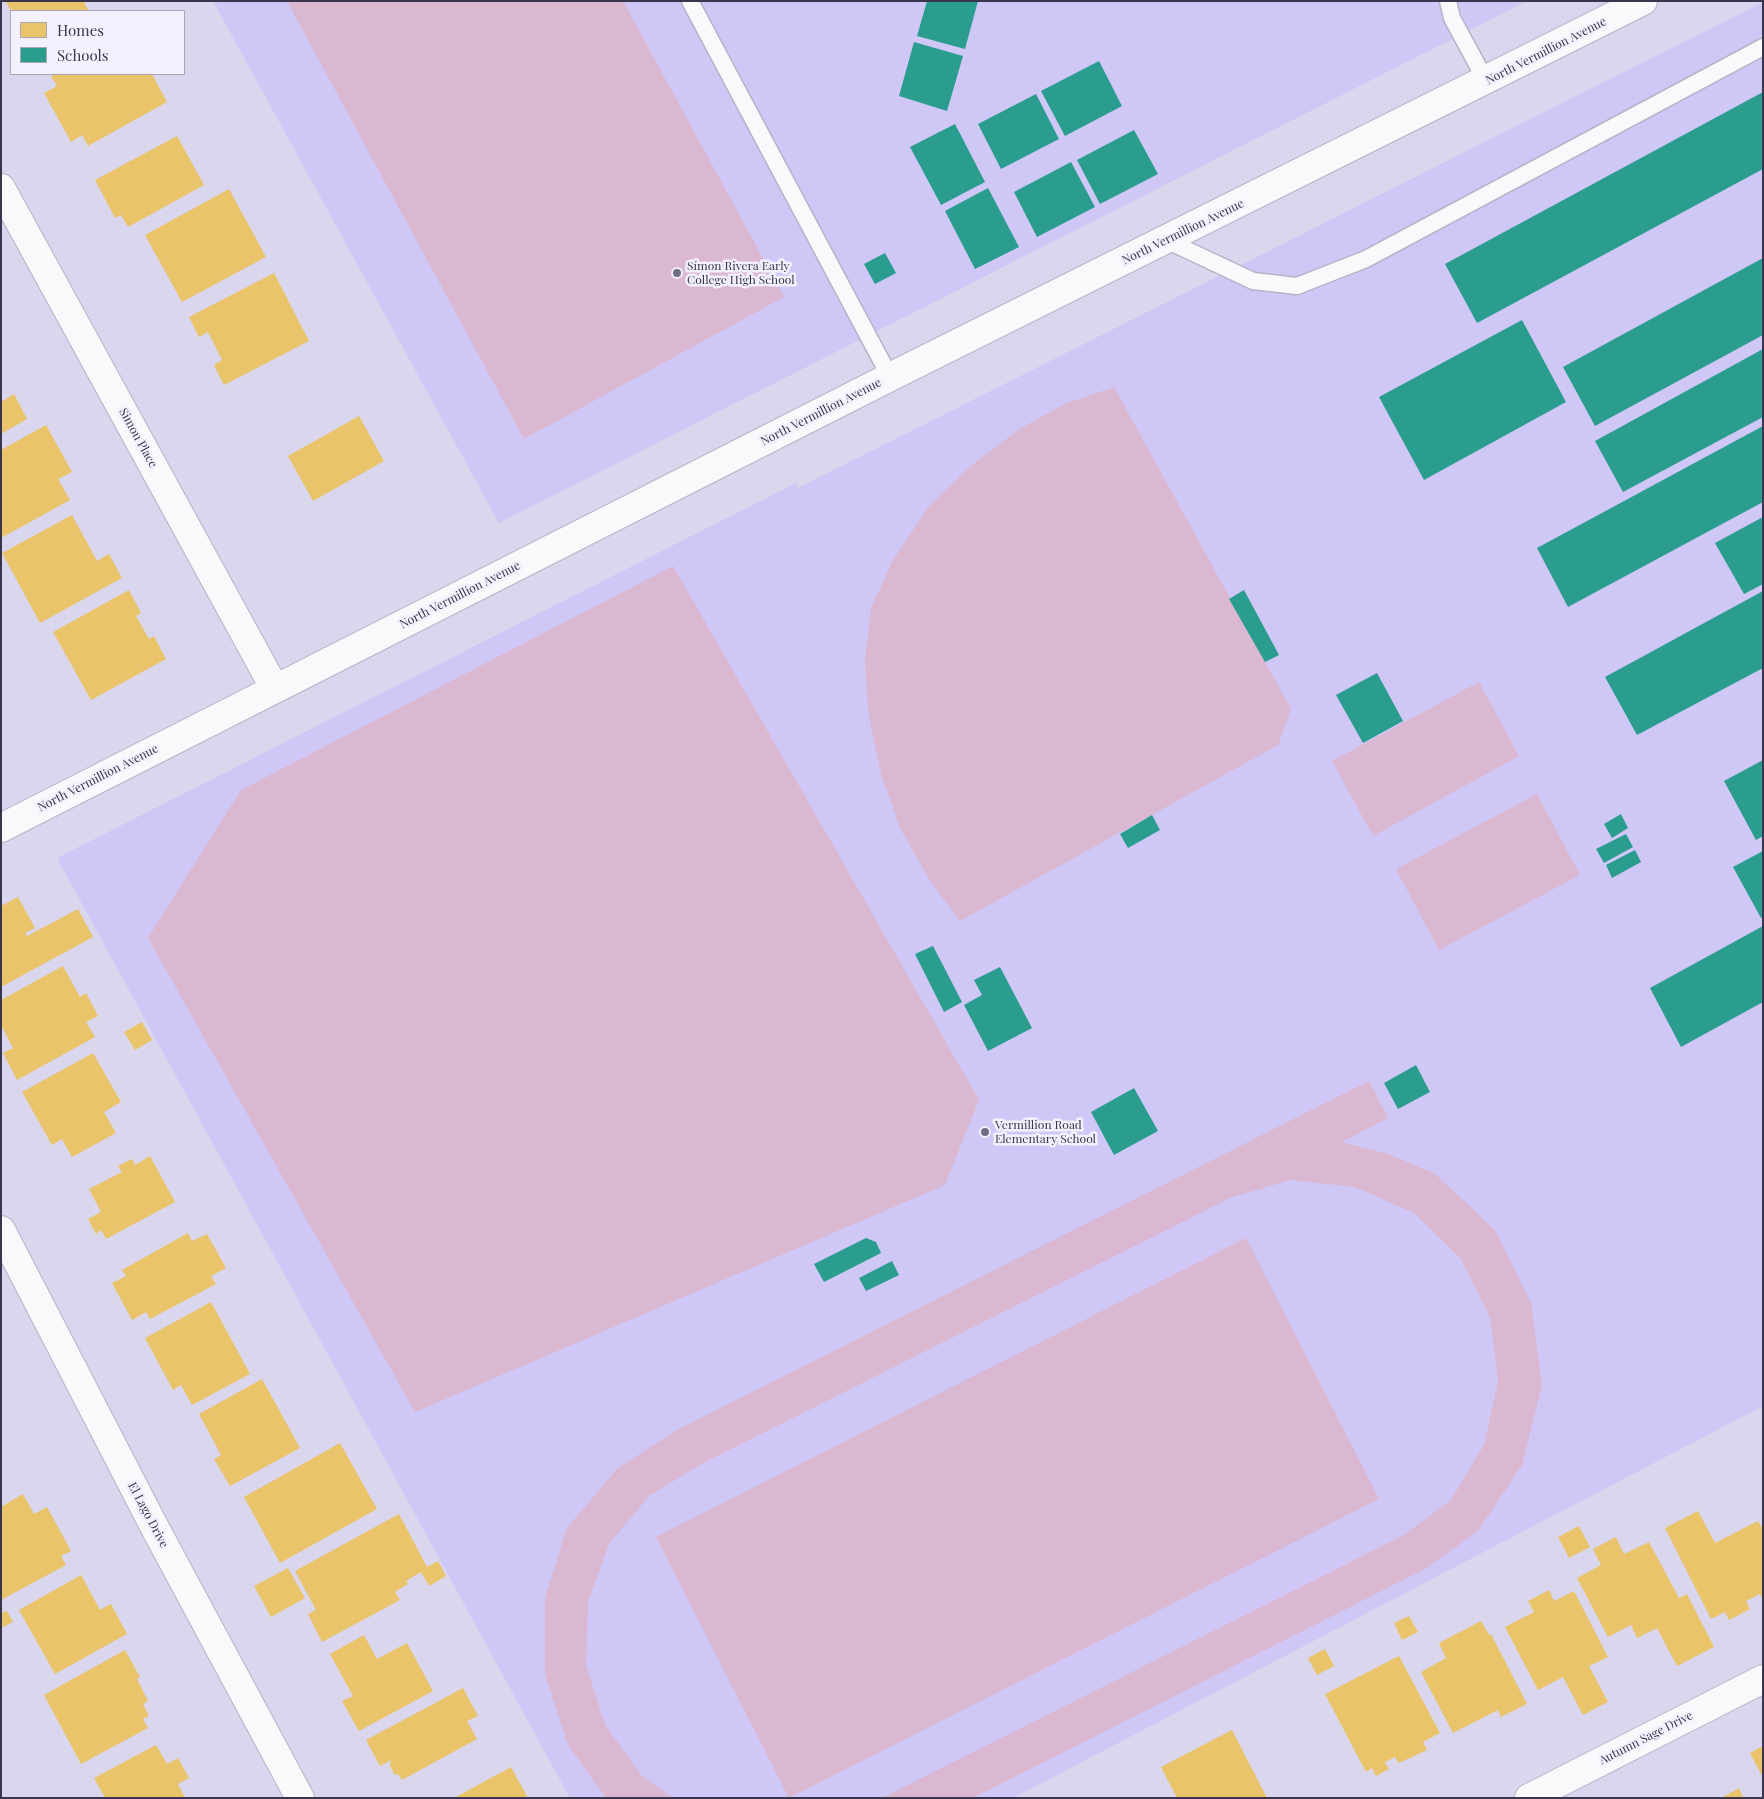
<!DOCTYPE html>
<meta charset="utf-8">
<style>
body{margin:0}
#map{position:relative;width:1764px;height:1799px;overflow:hidden;background:#d9d6ee;font-family:"Playfair Display",serif}
canvas{display:block}
.frame{position:absolute;inset:0;border:2px solid #39354c;pointer-events:none}
.legend{position:absolute;left:10px;top:10px;width:175px;height:65px;box-sizing:border-box;background:#f3f1fd;border:1px solid #a9a6b6;margin:0;padding:6px 9px;list-style:none;font-size:15px;color:#39354c}
.legend li{display:flex;align-items:center;gap:10px;height:25px}
.legend b{width:25px;border:1px solid #a9a6b6}
</style>
<div id="map">
<canvas width="1764" height="1799"></canvas>
<div class="frame"></div>
<ul class="legend">
<li><b style="height:14px;background:#e9c46a"></b>Homes</li>
<li><b style="height:14px;background:#2a9d8f"></b>Schools</li>
</ul>
</div>
<script>
const ctx = document.querySelector('canvas').getContext('2d');
ctx.lineJoin = 'round';
function paint(path, color) {
  ctx.fillStyle = color;
  ctx.fill(path, 'evenodd');
}
function shape(rows) {
  const path = new Path2D();
  for (const r of rows) {
    path.moveTo(r[0], r[1]);
    for (let i = 2; i < r.length; i += 2) path.lineTo(r[i], r[i + 1]);
  }
  return path;
}
function stroke(path, color, width, dash) {
  ctx.strokeStyle = color;
  ctx.lineWidth = width;
  ctx.lineCap = dash ? 'butt' : 'round';
  ctx.setLineDash(dash || []);
  ctx.stroke(path);
}
function label(font, color, halo, rows, align = 'center') {
  ctx.font = font + ' "Playfair Display",serif';
  ctx.lineWidth = 5;
  ctx.setLineDash([]);
  ctx.textBaseline = 'middle';
  ctx.strokeStyle = halo;
  ctx.fillStyle = color;
  for (const [text, x, y, turn = 0] of rows) {
    ctx.save();
    ctx.translate(x, y);
    ctx.rotate((+turn || 0) * Math.PI / 180);
    ctx.textAlign = isNaN(turn) ? turn : align;
    if (halo) ctx.strokeText(text, 0, 0);
    ctx.fillText(text, 0, 0);
    ctx.restore();
  }
}
const built = shape([
 [213,1,1527,1,499,523],
 [1763,2,1763,1406,1013,1798,570,1798,57,858,796,483,798,488]
]);
const green = shape([
 [287,1,623,1,784,297,524,439],
 [1114,387,1291,709,1278,745,960,921,931,882,901,830,881,774,868,712,865,659,871,608,893,560,929,506,972,465,1021,428,1065,404],
 [673,566,979,1100,945,1185,415,1412,148,938,241,790],
 [1479,682,1519,756,1373,836,1332,761],
 [1537,794,1580,875,1439,950,1396,869],
 [1369,1081,1388,1118,1342,1142,1389,1154,1435,1174,1495,1230,1531,1303,1542,1385,1522,1465,1478,1531,1425,1569,973,1798,882,1798,1404,1535,1451,1500,1484,1445,1498,1381,1490,1317,1461,1259,1414,1213,1355,1187,1291,1180,1232,1197,703,1463,649,1496,609,1544,588,1602,586,1665,605,1725,642,1776,673,1798,606,1798,568,1745,545,1674,545,1598,567,1528,618,1468,677,1430],
 [1246,1238,1379,1499,789,1798,656,1537]
]);
const homes = shape([
 [7,1,83,1,89,11,11,11,6,2],
 [56,74,152,74,167,102,88,146,82,135,71,142,44,93,57,86,51,76],
 [177,136,204,185,128,227,121,215,115,218,95,180],
 [229,189,266,257,182,302,145,235],
 [274,273,309,341,224,385,214,365,222,360,208,332,199,337,189,317],
 [14,394,27,419,1,434,1,402],
 [359,416,384,461,313,501,288,456],
 [46,425,72,472,58,479,70,500,1,538,1,450],
 [72,515,97,561,109,554,122,578,40,623,2,553],
 [129,590,141,613,136,616,149,639,154,636,166,659,91,700,53,632],
 [18,897,35,928,25,933,27,936,78,909,93,937,1,987,1,906],
 [63,966,80,997,86,993,98,1016,86,1022,95,1037,17,1080,3,1053,13,1048,1,1025,1,1000],
 [142,1022,152,1040,135,1050,124,1032],
 [93,1053,121,1102,104,1112,116,1133,72,1157,62,1139,52,1145,22,1092],
 [150,1156,175,1202,106,1239,101,1230,96,1234,88,1219,101,1212,89,1189,122,1172,118,1166,132,1159,135,1165],
 [188,1233,192,1241,207,1234,226,1268,211,1276,216,1284,150,1319,146,1312,132,1320,112,1283,126,1276,122,1270],
 [211,1302,250,1374,192,1405,181,1385,173,1390,145,1338],
 [262,1379,300,1448,230,1486,214,1459,221,1455,199,1414],
 [340,1443,377,1509,280,1563,244,1497],
 [23,1494,34,1514,47,1507,71,1551,61,1556,66,1565,1,1600,1,1507],
 [1698,1511,1715,1543,1758,1521,1763,1530,1763,1600,1760,1594,1746,1601,1750,1609,1729,1620,1725,1612,1711,1619,1665,1528],
 [399,1514,427,1567,438,1561,446,1576,429,1586,421,1572,406,1581,408,1584,395,1592,400,1600,322,1642,308,1614,316,1610,295,1571],
 [1579,1526,1590,1547,1569,1558,1558,1537],
 [1616,1537,1624,1554,1649,1542,1679,1598,1687,1594,1714,1647,1677,1666,1657,1628,1637,1638,1631,1625,1608,1637,1577,1578,1601,1565,1593,1549],
 [288,1568,305,1598,271,1617,254,1586],
 [81,1575,100,1610,111,1604,127,1634,55,1674,19,1610],
 [1549,1590,1554,1601,1574,1591,1608,1657,1589,1666,1608,1702,1583,1715,1563,1677,1538,1690,1505,1627,1534,1612,1528,1601],
 [7,1611,13,1622,1,1628,1,1613],
 [1409,1616,1418,1632,1402,1640,1394,1623],
 [1481,1621,1489,1635,1491,1634,1527,1704,1501,1717,1498,1710,1453,1733,1421,1672,1446,1658,1439,1643],
 [364,1635,377,1659,407,1643,433,1691,359,1731,342,1701,353,1696,330,1654],
 [1325,1649,1334,1666,1317,1675,1308,1658],
 [125,1650,140,1677,137,1679,148,1701,143,1704,149,1716,143,1719,148,1728,81,1764,44,1695],
 [1399,1656,1440,1733,1423,1742,1427,1750,1399,1763,1395,1757,1385,1762,1389,1769,1376,1776,1372,1768,1366,1772,1325,1694],
 [463,1688,478,1716,467,1721,477,1739,402,1780,399,1775,394,1774,390,1766,391,1760,380,1766,366,1740],
 [1232,1730,1267,1798,1177,1798,1161,1767],
 [156,1745,167,1764,178,1758,189,1778,178,1784,185,1798,105,1798,94,1778],
 [1763,1746,1763,1778,1750,1753],
 [511,1767,528,1798,454,1798],
 [1739,1788,1743,1798,1721,1798]
]);
const schools = shape([
 [927,1,978,1,965,49,917,36],
 [914,42,963,56,947,111,899,96],
 [1099,61,1122,106,1065,136,1041,91],
 [1763,92,1763,169,1477,323,1445,264],
 [1036,94,1059,139,1001,169,978,124],
 [955,124,985,182,941,205,910,147],
 [1134,130,1158,174,1100,204,1077,160],
 [1071,162,1095,207,1037,237,1014,192],
 [988,188,1019,247,975,269,945,211],
 [885,253,896,273,875,284,864,264],
 [1763,258,1763,335,1595,426,1563,367],
 [1522,320,1566,402,1424,480,1379,397],
 [1763,349,1763,417,1623,492,1595,441],
 [1763,426,1763,502,1568,607,1537,548],
 [1763,517,1763,584,1744,594,1715,543],
 [1244,590,1279,655,1265,662,1229,599],
 [1763,591,1763,668,1637,735,1605,677],
 [1377,673,1403,721,1363,743,1336,695],
 [1763,760,1763,836,1756,840,1724,781],
 [1621,814,1628,828,1612,838,1604,824],
 [1152,815,1160,830,1128,848,1120,834],
 [1626,834,1633,847,1604,863,1596,849],
 [1635,850,1641,862,1612,878,1606,865],
 [1763,851,1763,917,1761,918,1733,867],
 [1763,926,1763,1002,1681,1047,1650,988],
 [933,946,962,1002,944,1012,915,954],
 [1000,967,1032,1028,988,1051,964,1005,982,995,974,980],
 [1416,1065,1430,1092,1398,1109,1384,1083],
 [1134,1088,1158,1131,1114,1155,1091,1112],
 [866,1238,876,1242,881,1253,824,1282,814,1264],
 [892,1261,899,1275,866,1291,859,1278]
]);
const service = shape([
 [690,1,890,377],
 [1448,1,1452,18,1486,81],
 [1166,240,1253,281,1297,286,1366,259,1763,47]
]);
const minor = shape([
 [1,188,275,689],
 [1,828,890,377,1643,1],
 [1,1230,155,1528,300,1798],
 [1529,1798,1763,1679]
]);
const markers = [
 [677,273,5,"#716d85"],
 [985,1132,5,"#716d85"]
];
const streetNames = [
 ["North Vermillion Avenue",1546,51,-27],
 ["North Vermillion Avenue",1183,232,-26],
 ["North Vermillion Avenue",821,412,-27],
 ["Simon Place",138,438,61],
 ["North Vermillion Avenue",460,595,-27],
 ["North Vermillion Avenue",98,778,-27],
 ["El Lago Drive",148,1515,62],
 ["Autumn Sage Drive",1646,1738,-27]
];
const poiNames = [
 ["Símon Rivera Early",687,266],
 ["College High School",687,280],
 ["Vermillion Road",995,1125],
 ["Elementary School",995,1139]
];
paint(built, '#cfc7f5');
paint(green, '#dab8d1');
paint(homes, '#e9c46a');
paint(schools, '#2a9d8f');
stroke(service, '#b6b3c7', 19);
stroke(minor, '#b6b3c7', 30);
stroke(service, '#f9f9fc', 16);
stroke(minor, '#f9f9fc', 28);
for (const [x, y, r, color] of markers) {
  const dot = new Path2D();
  dot.arc(x, y, r, 0, 2 * Math.PI);
  ctx.fillStyle = color;
  ctx.fill(dot);
  stroke(dot, '#f3f1fd', 2);
}
label('12px', '#39354c', '#f3f1fd', streetNames);
label('12px', '#39354c', '#f3f1fd', poiNames, 'left');
</script>
